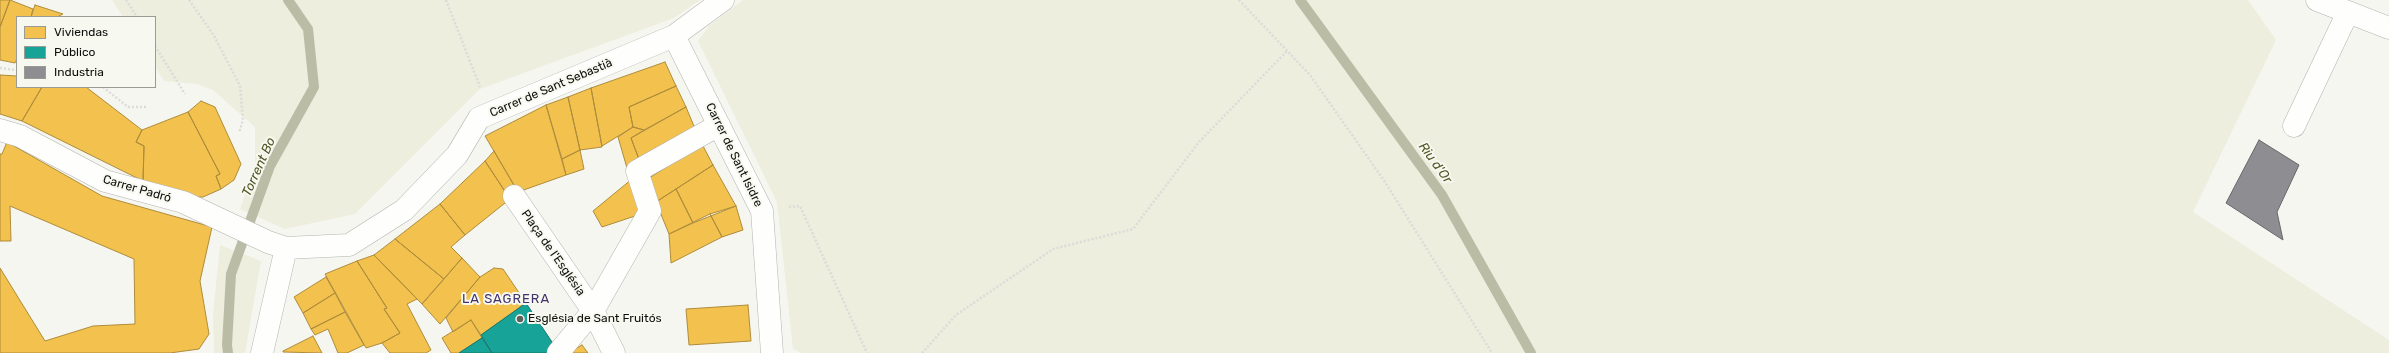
<!DOCTYPE html>
<meta charset="utf-8">
<style>
body{margin:0}
#map{position:relative;width:2389px;height:353px;overflow:hidden;background:#f6f6f1;font-family:Rubik,sans-serif}
canvas{display:block}
.legend{position:absolute;left:16px;top:16px;width:140px;height:72px;box-sizing:border-box;background:#f7f8ef;border:1px solid #9a9b94;margin:0;padding:5px 7px;list-style:none;font-size:12px;color:#0e0f0c}
.legend li{display:flex;align-items:center;gap:8px;height:20px}
.legend b{width:20px;border:1px solid #9a9b94}
</style>
<div id="map">
<canvas width="2389" height="353"></canvas>
<ul class="legend">
<li><b style="height:11px;background:#f2c14e"></b>Viviendas</li>
<li><b style="height:11px;background:#17a398"></b>Público</li>
<li><b style="height:11px;background:#8d8d92"></b>Industria</li>
</ul>
</div>
<script>
const ctx = document.querySelector('canvas').getContext('2d');
ctx.lineJoin = 'round';
function paint(path, color) {
  ctx.fillStyle = color;
  ctx.fill(path, 'evenodd');
}
function shape(rows) {
  const path = new Path2D();
  for (const r of rows) {
    path.moveTo(r[0], r[1]);
    for (let i = 2; i < r.length; i += 2) path.lineTo(r[i], r[i + 1]);
  }
  return path;
}
function stroke(path, color, width, dash) {
  ctx.strokeStyle = color;
  ctx.lineWidth = width;
  ctx.lineCap = dash ? 'butt' : 'round';
  ctx.setLineDash(dash || []);
  ctx.stroke(path);
}
function label(font, color, halo, rows, align = 'center') {
  ctx.font = font + ' Rubik,sans-serif';
  ctx.lineWidth = 4;
  ctx.setLineDash([]);
  ctx.textBaseline = 'middle';
  ctx.strokeStyle = halo;
  ctx.fillStyle = color;
  for (const [text, x, y, turn = 0] of rows) {
    ctx.save();
    ctx.translate(x, y);
    ctx.rotate((+turn || 0) * Math.PI / 180);
    ctx.textAlign = isNaN(turn) ? turn : align;
    if (halo) ctx.strokeText(text, 0, 0);
    ctx.fillText(text, 0, 0);
    ctx.restore();
  }
}
const green = shape([
 [112,0,700,0,674,18,480,89,355,214,285,229,240,209,255,166,255,127,213,90,197,84,164,81,155,67,155,17,123,17],
 [743,0,2248,0,2276,40,2193,212,2389,340,2389,353,802,353,793,349,777,202,698,41,710,25],
 [220,245,261,261,245,353,214,353,213,314]
]);
const homes = shape([
 [0,0,10,0,0,27,0,0],
 [10,0,33,9,31,17,17,17,17,59,15,63,0,60,0,27,10,0],
 [35,5,63,14,57,17,31,17,35,5],
 [665,62,676,86,629,107,633,127,602,146,591,88,665,62],
 [0,75,17,76,17,87,42,87,22,121,0,114,0,75],
 [676,86,686,107,644,130,633,127,629,107,676,86],
 [42,87,86,87,142,130,136,142,144,146,143,181,22,121,42,87],
 [591,88,602,147,580,150,568,97,591,88],
 [568,97,580,150,562,159,546,105,568,97],
 [201,101,215,107,241,164,234,180,221,189,216,176,220,174,188,112,201,101],
 [546,105,566,175,518,192,485,136,546,105],
 [686,107,696,131,640,162,631,138,686,107],
 [188,112,220,174,216,176,221,189,203,197,189,197,143,181,144,146,136,142,142,130,188,112],
 [633,127,644,130,631,138,640,162,627,168,618,137,633,127],
 [7,142,102,196,212,227,200,281,209,334,199,349,170,353,0,353,0,268,45,341,93,326,135,324,134,259,10,206,11,241,0,241,0,154,2,154,7,142],
 [702,144,713,165,656,202,646,180,702,144],
 [580,150,584,169,566,175,562,159,580,150],
 [494,151,518,192,510,199,485,161,494,151],
 [485,161,510,199,465,235,440,204,485,161],
 [713,165,736,206,693,223,676,189,713,165],
 [632,179,644,213,602,227,593,211,632,179],
 [676,189,693,223,669,234,656,202,676,189],
 [440,204,465,235,451,247,462,258,444,279,395,239,440,204],
 [736,206,743,230,722,237,710,214,736,206],
 [710,214,722,237,671,263,669,234,710,214],
 [395,239,444,279,422,304,374,255,395,239],
 [374,255,417,299,407,304,431,350,426,353,390,353,382,343,400,333,384,309,387,308,385,305,357,261,374,255],
 [462,258,480,277,440,324,422,304,462,258],
 [357,261,385,305,387,308,384,309,400,333,382,343,366,348,325,274,357,261],
 [494,268,503,269,526,303,481,335,471,320,453,332,446,318,480,277,494,268],
 [326,277,335,293,303,313,294,297,326,277],
 [335,293,345,312,311,329,303,313,335,293],
 [748,305,751,341,689,345,686,309,748,305],
 [345,312,364,345,347,353,338,353,328,329,315,335,311,329,345,312],
 [471,320,482,338,459,353,451,353,442,338,471,320],
 [313,336,322,353,283,352,283,351,313,336],
 [582,345,588,353,568,353,582,345]
]);
const public = shape([
 [526,303,556,348,548,353,492,353,481,335,526,303],
 [482,338,492,353,459,353,482,338]
]);
const industry = shape([
 [2259,140,2299,165,2277,212,2283,240,2226,203,2259,140]
]);
const stream = shape([
 [1300,0,1442,195,1531,353],
 [228,353,227,345,231,274,270,166,314,87,308,29,288,0]
]);
const path = shape([
 [126,0,137,17],
 [189,0,213,34,240,86,243,120,239,133],
 [446,0,480,87],
 [1239,0,1310,75,1385,182,1492,353],
 [155,46,185,94],
 [0,68,17,70],
 [103,87,128,107,146,107],
 [789,207,800,206,867,353],
 [922,353,956,315,1053,249,1133,229,1199,142,1287,51]
]);
const minor = shape([
 [2317,0,2389,28],
 [674,36,762,211,772,353],
 [2294,126,2348,12],
 [0,130,20,136,105,181,183,202,268,242,286,248,349,245,404,210,457,155,479,118,674,36,723,0],
 [514,196,593,311,614,353],
 [262,353,286,248],
 [558,353,593,311,650,211,637,171,719,125]
]);
const markers = [
 [520,319,4,"#5f605c"]
];
const streetNames = [
 ["Carrer de Sant Sebastià",551,88,-23],
 ["Carrer de Sant Isidre",734,155,64],
 ["Carrer Padró",137,189,16],
 ["Plaça de l'Església",553,253,55]
];
const poiNames = [
 ["Església de Sant Fruitós",528,319]
];
const waterNames = [
 ["Riu d'Or",1435,163,54],
 ["Torrent Bo",259,167,-66]
];
const neighbourhoodNames = [
 ["LA SAGRERA",506,299]
];
paint(green, '#edeedd');
paint(homes, '#f2c14e');
stroke(homes, '#ae8c3a', 1);
paint(public, '#17a398');
stroke(public, '#14776e', 1);
paint(industry, '#8d8d92');
stroke(industry, '#67676a', 1);
stroke(stream, '#babca6', 10);
stroke(minor, '#b2b2af', 23);
stroke(path, '#dbdbda', 2.5, [2, 2]);
stroke(minor, '#fefefd', 22);
for (const [x, y, r, color] of markers) {
  const dot = new Path2D();
  dot.arc(x, y, r, 0, 2 * Math.PI);
  ctx.fillStyle = color;
  ctx.fill(dot);
  stroke(dot, '#f7f8ef', 1.5);
}
label('12px', '#0e0f0c', '#f7f8ef', streetNames);
label('12px', '#0e0f0c', '#f7f8ef', poiNames, 'left');
label('italic 13px', '#525524', '#f7f8ef', waterNames);
ctx.letterSpacing = '1px';
label('13px', '#42336f', '#f7f8ef', neighbourhoodNames);
ctx.letterSpacing = '0px';
</script>
